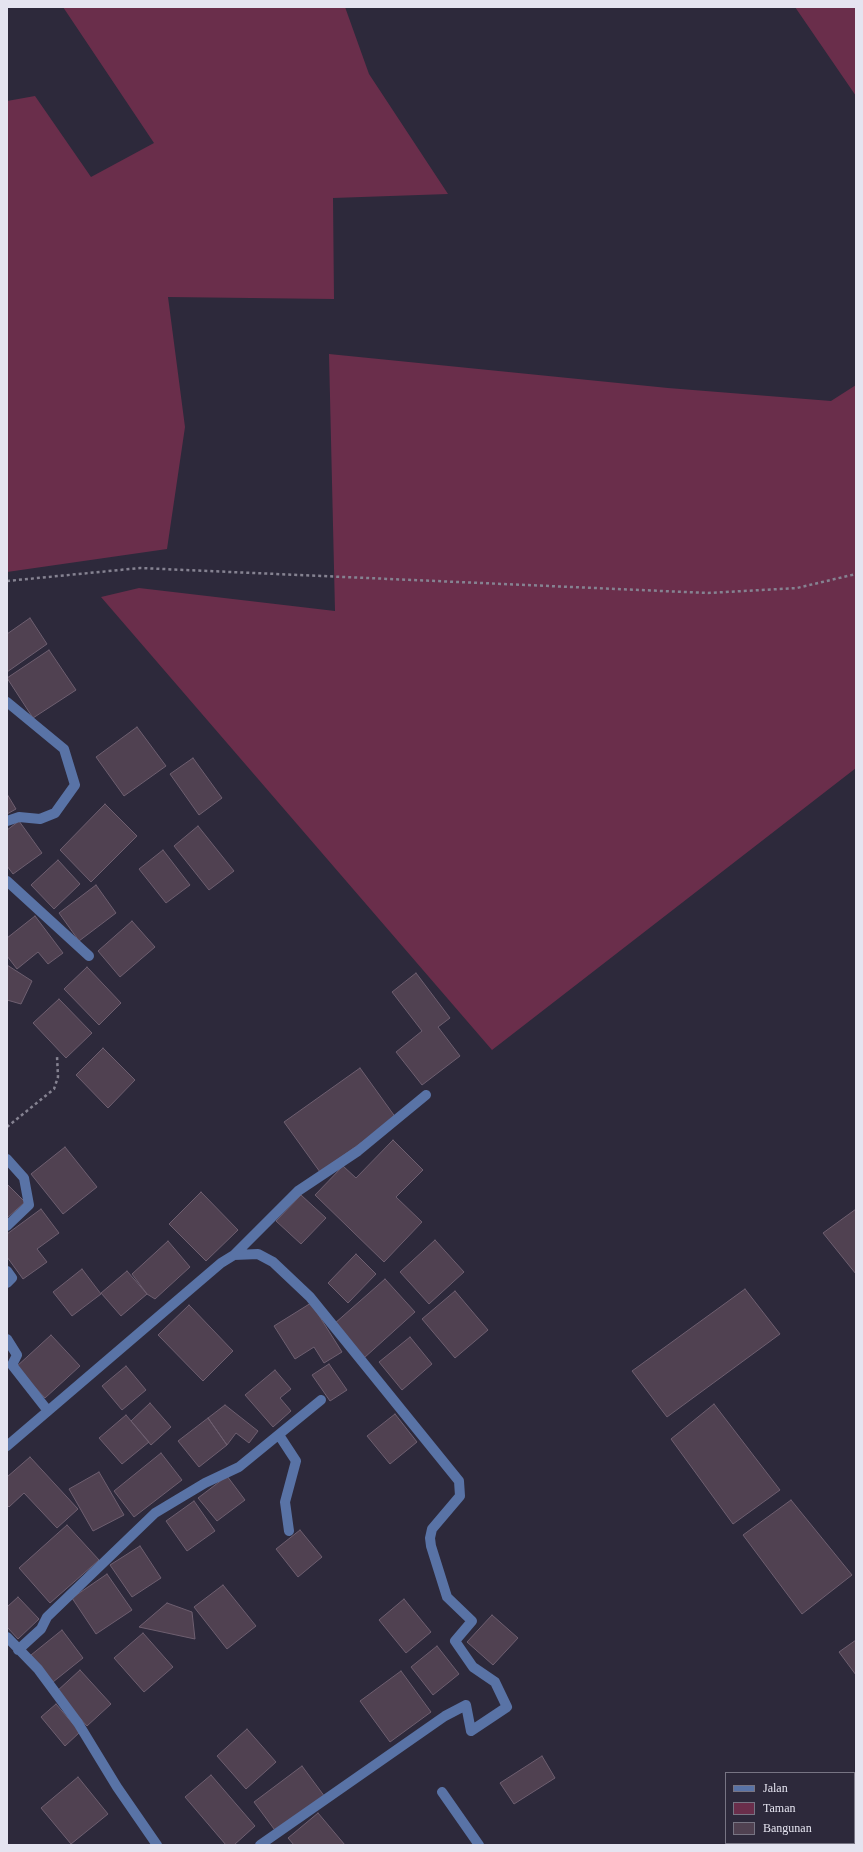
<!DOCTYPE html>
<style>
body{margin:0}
#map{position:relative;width:863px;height:1852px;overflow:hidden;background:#2d293b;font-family:Georgia,serif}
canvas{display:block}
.frame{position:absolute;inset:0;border:8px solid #e5e4f0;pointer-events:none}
.legend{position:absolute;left:725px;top:1772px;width:130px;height:72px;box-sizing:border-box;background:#2d293b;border:1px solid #777483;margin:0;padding:5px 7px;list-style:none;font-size:12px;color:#e5e4f0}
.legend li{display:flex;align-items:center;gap:8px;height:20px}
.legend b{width:20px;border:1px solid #777483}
</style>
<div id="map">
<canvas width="863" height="1852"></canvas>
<div class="frame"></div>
<ul class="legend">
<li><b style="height:5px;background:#5973a6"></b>Jalan</li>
<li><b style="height:11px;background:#6a2e4b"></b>Taman</li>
<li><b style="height:11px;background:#504151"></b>Bangunan</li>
</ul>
</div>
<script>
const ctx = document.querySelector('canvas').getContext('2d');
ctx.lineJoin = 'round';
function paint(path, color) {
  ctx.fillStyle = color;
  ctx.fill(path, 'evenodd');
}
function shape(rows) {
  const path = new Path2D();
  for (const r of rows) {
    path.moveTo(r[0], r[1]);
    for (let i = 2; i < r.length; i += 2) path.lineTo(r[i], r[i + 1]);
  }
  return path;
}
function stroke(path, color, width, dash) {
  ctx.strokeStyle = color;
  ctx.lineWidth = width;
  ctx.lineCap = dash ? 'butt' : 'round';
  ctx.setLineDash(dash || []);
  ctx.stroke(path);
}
const green = shape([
 [63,7,345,7,369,74,448,194,333,198,334,299,168,297,185,427,167,549,7,572,7,101,35,96,91,177,154,143],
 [795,7,856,7,856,96],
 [329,354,668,388,831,401,856,385,856,768,492,1050,101,597,139,588,335,611]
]);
const building = shape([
 [30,618,47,644,7,672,7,634,30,618],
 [49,650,76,690,33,718,7,678,49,650],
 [137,727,166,766,124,796,96,757,137,727],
 [193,758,222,798,199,815,170,774,193,758],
 [7,794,16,809,7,814,7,794],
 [105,804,137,836,91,882,60,850,105,804],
 [19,821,42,853,13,874,7,866,7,830,19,821],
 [198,826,234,871,209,890,174,846,198,826],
 [163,850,190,885,166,903,139,869,163,850],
 [58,860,80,884,54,909,31,885,58,860],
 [96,885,116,913,79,941,59,913,96,885],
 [35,916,63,953,48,964,38,952,17,969,7,956,7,938,35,916],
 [132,921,155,947,120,977,98,951,132,921],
 [7,965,32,981,21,1004,7,1000,7,965],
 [87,967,121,1003,99,1025,64,989,87,967],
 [416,973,450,1018,438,1027,460,1056,422,1085,396,1052,422,1031,392,992,416,973],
 [59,999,92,1033,66,1058,33,1023,59,999],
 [103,1048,135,1080,108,1108,76,1075,103,1048],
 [360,1068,396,1118,320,1172,284,1122,360,1068],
 [393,1140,423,1170,396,1197,422,1222,384,1262,315,1195,343,1166,356,1178,393,1140],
 [65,1147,97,1187,63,1214,31,1174,65,1147],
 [7,1184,25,1202,7,1218,7,1184],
 [201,1192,238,1230,206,1261,169,1224,201,1192],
 [301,1195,326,1218,301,1244,276,1221,301,1195],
 [41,1209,59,1233,37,1249,47,1262,23,1279,7,1257,7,1234,41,1209],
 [856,1209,856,1274,823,1233,856,1209],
 [435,1240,464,1272,429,1304,400,1272,435,1240],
 [168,1241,190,1267,155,1299,147,1294,132,1274,168,1241],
 [356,1254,376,1274,348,1303,328,1283,356,1254],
 [82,1269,101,1294,72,1316,53,1292,82,1269],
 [127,1271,147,1294,121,1316,101,1293,127,1271],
 [385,1279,415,1312,364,1358,334,1324,385,1279],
 [745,1289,780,1334,667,1417,632,1371,745,1289],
 [455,1291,488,1330,455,1358,422,1319,455,1291],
 [311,1303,342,1352,324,1363,314,1347,295,1359,274,1326,311,1303],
 [189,1305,233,1351,203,1381,158,1335,189,1305],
 [51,1335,80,1366,45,1398,16,1367,51,1335],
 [410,1337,432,1364,402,1390,379,1362,410,1337],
 [329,1364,347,1390,330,1401,312,1375,329,1364],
 [126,1366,146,1390,122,1410,102,1386,126,1366],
 [275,1370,291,1389,280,1398,291,1411,273,1427,245,1395,275,1370],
 [150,1403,171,1427,151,1445,131,1421,150,1403],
 [714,1404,780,1490,733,1524,671,1439,714,1404],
 [225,1405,258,1431,249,1443,236,1433,227,1445,208,1418,225,1405],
 [395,1414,417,1442,390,1464,367,1436,395,1414],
 [126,1415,149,1442,122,1464,99,1438,126,1415],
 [208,1418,227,1445,199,1467,178,1441,208,1418],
 [161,1453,182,1480,134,1517,114,1491,161,1453],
 [30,1457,78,1509,57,1528,24,1493,9,1507,7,1505,7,1477,30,1457],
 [99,1472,124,1515,93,1531,69,1489,99,1472],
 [227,1476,245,1500,217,1521,198,1498,227,1476],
 [791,1500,852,1575,802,1614,743,1535,791,1500],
 [194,1501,215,1531,187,1551,166,1521,194,1501],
 [67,1525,99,1560,50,1603,19,1568,67,1525],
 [300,1530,322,1557,298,1577,276,1549,300,1530],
 [140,1546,161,1578,132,1597,110,1565,140,1546],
 [107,1574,132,1610,96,1634,72,1598,107,1574],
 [223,1585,256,1626,227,1649,194,1607,223,1585],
 [18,1597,39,1619,18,1639,7,1627,7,1607,18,1597],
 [404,1599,431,1632,406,1653,379,1620,404,1599],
 [167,1603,192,1612,195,1639,139,1627,167,1603],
 [492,1615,518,1638,493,1665,467,1642,492,1615],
 [62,1630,83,1658,53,1682,31,1655,62,1630],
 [143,1633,173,1667,144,1692,114,1658,143,1633],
 [856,1640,856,1675,839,1652,856,1640],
 [437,1646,459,1674,433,1695,411,1667,437,1646],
 [80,1670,111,1704,87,1726,56,1692,80,1670],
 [401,1671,431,1712,390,1742,360,1701,401,1671],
 [56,1704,80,1732,65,1746,41,1717,56,1704],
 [247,1729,276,1762,246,1789,217,1756,247,1729],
 [542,1756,555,1778,514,1804,500,1783,542,1756],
 [302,1766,325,1797,277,1833,254,1802,302,1766],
 [211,1775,255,1826,234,1845,226,1845,185,1797,211,1775],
 [78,1777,108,1814,71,1844,41,1808,78,1777],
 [318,1813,345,1845,294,1845,288,1838,318,1813],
 [856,1832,856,1845,841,1845,843,1843,854,1843,854,1834,856,1832]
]);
const path = shape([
 [7,581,140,568,708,593,797,588,856,574],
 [7,1127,54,1089,58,1077,57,1056]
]);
const minor = shape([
 [7,702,64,749,75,785,55,813,40,819,19,817,7,821],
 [7,881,89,956],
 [7,1159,24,1178,29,1205,7,1226],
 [234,1255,298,1191,358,1151,426,1095],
 [7,1271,12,1278,7,1283],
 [7,1339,17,1355,12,1365,48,1411],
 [279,1435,296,1461,285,1502,289,1531],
 [7,1446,221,1263,234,1255,258,1254,273,1262,310,1297,459,1481,460,1496,432,1529,430,1538,431,1546,447,1597,472,1621,455,1641,473,1667,495,1682,507,1707,471,1731,466,1705,445,1716,260,1845],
 [7,1637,38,1669,78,1723,117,1787,157,1845],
 [18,1650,41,1629,47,1617,155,1513,205,1483,239,1467,321,1400],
 [442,1792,479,1845]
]);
paint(green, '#6a2e4b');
paint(building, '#504151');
stroke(building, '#6e5f70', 1);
stroke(path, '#858291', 2.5, [3, 3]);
stroke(minor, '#5973a6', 10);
</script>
